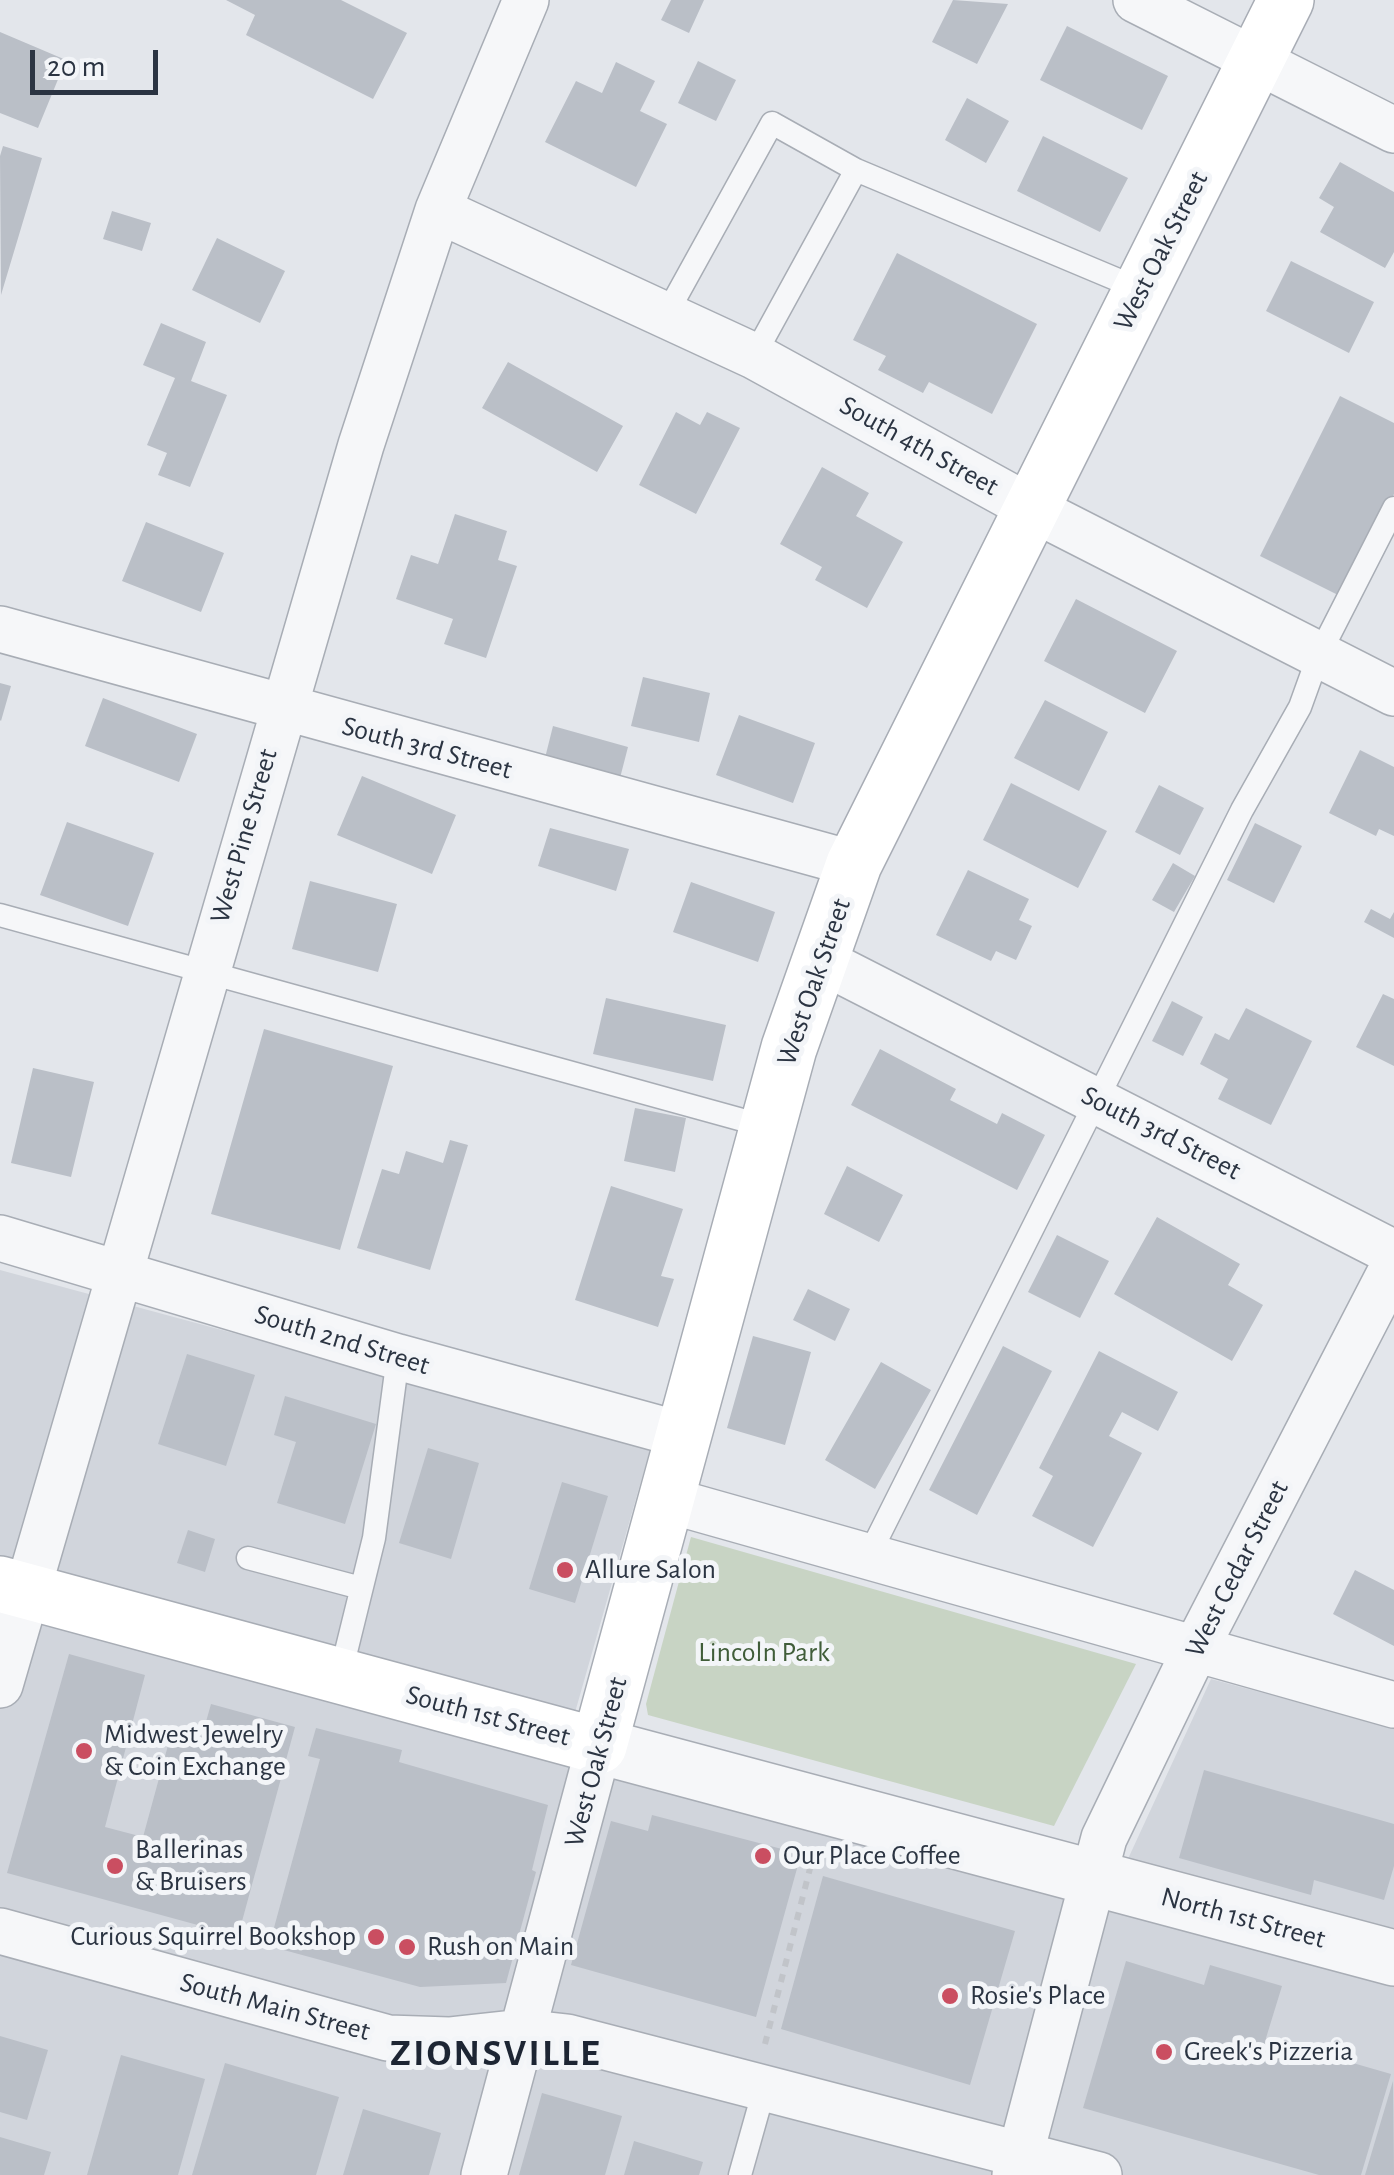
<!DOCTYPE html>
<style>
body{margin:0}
#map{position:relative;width:1394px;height:2175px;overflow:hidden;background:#e3e6eb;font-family:"Alegreya Sans",sans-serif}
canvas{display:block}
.scale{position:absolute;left:30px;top:50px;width:128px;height:45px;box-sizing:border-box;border:5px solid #2b3442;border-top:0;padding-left:12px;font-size:30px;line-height:35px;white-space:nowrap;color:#2b3442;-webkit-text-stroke:8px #f3f5f8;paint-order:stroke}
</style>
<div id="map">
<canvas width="1394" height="2175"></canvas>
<div class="scale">20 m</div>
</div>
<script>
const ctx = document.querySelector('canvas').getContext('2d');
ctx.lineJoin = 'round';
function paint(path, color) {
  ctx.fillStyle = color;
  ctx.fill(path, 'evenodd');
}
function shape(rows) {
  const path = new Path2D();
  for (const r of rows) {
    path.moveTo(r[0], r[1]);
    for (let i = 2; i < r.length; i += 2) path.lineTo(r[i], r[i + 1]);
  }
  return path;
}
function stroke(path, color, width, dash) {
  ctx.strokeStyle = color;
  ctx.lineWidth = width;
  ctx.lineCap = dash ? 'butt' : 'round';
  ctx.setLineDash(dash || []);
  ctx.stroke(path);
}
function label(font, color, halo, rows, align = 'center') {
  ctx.font = font + ' "Alegreya Sans",sans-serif';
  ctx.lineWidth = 10;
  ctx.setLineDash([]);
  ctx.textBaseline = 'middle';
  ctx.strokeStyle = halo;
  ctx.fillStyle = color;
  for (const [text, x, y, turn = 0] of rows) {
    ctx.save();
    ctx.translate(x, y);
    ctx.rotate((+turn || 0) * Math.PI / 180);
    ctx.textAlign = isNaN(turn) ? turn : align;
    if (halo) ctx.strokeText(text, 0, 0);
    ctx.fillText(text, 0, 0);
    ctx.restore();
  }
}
const built = shape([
 [0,1270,651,1446,564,1751,1115,1887,1211,1679,1394,1728,1394,2175,0,2175]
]);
const green = shape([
 [691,1537,1136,1664,1054,1826,648,1715,646,1704]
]);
const building = shape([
 [226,0,341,0,407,33,373,99,246,35,255,15],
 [671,0,704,0,689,33,661,20],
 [953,0,1008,4,977,64,932,42],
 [1067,26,1168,76,1142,130,1040,80],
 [0,32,66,60,38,128,0,113],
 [698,61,736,80,716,121,678,103],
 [616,62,655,81,640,111,667,124,636,187,545,142,576,81,602,93],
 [967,98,1009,121,986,163,945,140],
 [1043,136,1128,178,1100,232,1017,191],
 [3,146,42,158,1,295,0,156],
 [1340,162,1394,192,1394,252,1385,268,1320,232,1334,207,1319,198],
 [112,211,151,223,142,251,103,239],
 [217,238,285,271,260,323,192,290],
 [897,253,1037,324,992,414,929,382,923,393,878,370,886,356,853,340],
 [1291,261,1374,302,1349,353,1266,311],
 [161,323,206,342,191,381,227,395,190,487,158,475,167,453,147,445,175,378,143,365],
 [508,362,623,426,597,472,482,408],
 [1340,396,1394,423,1394,494,1342,597,1260,556],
 [676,412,700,425,707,412,740,428,696,514,639,485],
 [822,467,869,493,856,516,903,542,867,608,815,580,822,567,780,544],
 [455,514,507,531,498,560,517,566,486,658,444,644,453,619,396,599,411,555,438,564],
 [146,522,224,553,201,612,122,581],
 [1076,599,1177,651,1145,713,1044,661],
 [643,677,710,693,699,742,631,726],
 [0,683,11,686,1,721,0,720],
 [103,698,197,734,179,782,85,746],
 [1045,700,1108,732,1079,791,1014,758],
 [739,715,815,743,793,803,716,775],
 [553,726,628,747,620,778,545,758],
 [1360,750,1394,767,1394,836,1379,829,1376,836,1329,813],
 [362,776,456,815,432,874,337,835],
 [1011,783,1107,831,1078,888,983,840],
 [1159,785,1204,808,1180,855,1135,832],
 [67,822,154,853,128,926,40,895],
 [1255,823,1302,846,1274,903,1227,880],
 [550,828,629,849,616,891,538,866],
 [1173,863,1195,876,1174,912,1152,900],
 [968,870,1029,899,1019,920,1032,926,1016,960,996,951,991,961,936,935],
 [310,881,397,904,378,972,292,949],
 [691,882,775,912,758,962,673,932],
 [1371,909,1390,919,1394,912,1394,938,1364,922],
 [1383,994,1394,999,1394,1066,1356,1047],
 [606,998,726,1025,713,1081,593,1054],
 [1172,1001,1203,1017,1183,1056,1152,1041],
 [1246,1008,1312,1041,1271,1125,1218,1099,1228,1079,1200,1064,1215,1033,1229,1040],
 [264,1029,393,1066,340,1250,211,1214],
 [880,1049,956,1089,950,1100,997,1124,1002,1113,1045,1135,1017,1190,851,1105],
 [33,1068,94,1082,71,1177,11,1163],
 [635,1108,686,1118,675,1172,624,1161],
 [450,1140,468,1145,430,1270,357,1248,382,1169,399,1174,406,1151,443,1163],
 [847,1166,903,1195,879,1242,824,1214],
 [611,1186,683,1209,661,1276,674,1279,658,1327,575,1300],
 [1157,1217,1240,1264,1228,1285,1263,1305,1232,1361,1114,1294],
 [1057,1235,1109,1261,1080,1318,1028,1292],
 [808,1289,850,1309,835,1341,793,1320],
 [753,1336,811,1352,785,1445,727,1428],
 [1003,1346,1052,1371,977,1515,929,1490],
 [1099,1351,1178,1392,1158,1431,1122,1412,1109,1436,1142,1453,1093,1547,1032,1516,1053,1476,1039,1468],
 [187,1354,255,1375,226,1466,158,1444],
 [881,1362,931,1390,875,1489,825,1460],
 [285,1396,376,1424,345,1524,277,1503,296,1442,274,1435],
 [428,1448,479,1463,451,1559,399,1543],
 [562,1482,608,1496,575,1603,529,1589],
 [188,1530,215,1539,205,1572,177,1563],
 [1355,1570,1394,1590,1394,1646,1333,1614],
 [69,1654,145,1675,105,1827,143,1837,173,1727,202,1736,211,1704,295,1727,238,1936,7,1873],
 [316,1728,402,1750,399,1762,548,1805,532,1870,536,1872,506,1983,420,1987,269,1946,320,1759,308,1756],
 [1204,1770,1394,1824,1394,1866,1384,1900,1314,1880,1311,1895,1179,1858],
 [652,1815,801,1854,756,2017,571,1965,611,1821,648,1831],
 [823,1876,1015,1931,970,2085,781,2029],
 [1126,1961,1204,1985,1210,1965,1282,1986,1266,2038,1391,2074,1361,2175,1319,2175,1083,2108],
 [0,2036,48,2050,27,2120,0,2112],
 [121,2055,205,2079,178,2175,87,2175],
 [225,2063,339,2097,316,2175,192,2175],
 [1393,2081,1394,2175,1365,2175],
 [542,2093,622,2116,605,2175,519,2175],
 [363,2109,441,2133,429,2175,343,2175],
 [0,2137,51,2152,44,2175,0,2175],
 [634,2141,703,2162,699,2175,624,2175]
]);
const path = shape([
 [765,2044,814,1853]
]);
const service = shape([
 [856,170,1142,290],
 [666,315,772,123,856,170,754,356],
 [0,915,768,1127],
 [868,1557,1242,810,1300,707,1318,657,1394,508],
 [248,1558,361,1588],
 [340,1676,374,1538,398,1357],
 [740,2175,765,2086]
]);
const minor = shape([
 [1136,0,1394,130],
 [438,210,754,356,1031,508,1394,693],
 [0,629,854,864],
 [820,960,1394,1253],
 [0,1238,398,1357,686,1436],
 [668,1500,1394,1705],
 [0,1685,361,445,438,210,526,0],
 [0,1931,388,2038,449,2040,522,2032,567,2037,1099,2175],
 [484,2175,599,1746],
 [1015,2175,1104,1838,1195,1650,1394,1265]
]);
const tertiary = shape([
 [599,1746,1394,1958]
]);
const secondary = shape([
 [0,1584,599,1746,789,1048,854,864,1286,0]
]);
const markers = [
 [565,1570,10,"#ca4e61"],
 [84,1751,10,"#ca4e61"],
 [763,1856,10,"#ca4e61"],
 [115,1866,10,"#ca4e61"],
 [376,1937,10,"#ca4e61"],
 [407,1947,10,"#ca4e61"],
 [950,1996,10,"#ca4e61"],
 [1164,2052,10,"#ca4e61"]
];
const streetNames = [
 ["West Oak Street",1161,251,-63],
 ["South 4th Street",919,446,29],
 ["South 3rd Street",427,748,15],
 ["West Pine Street",244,836,-74],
 ["West Oak Street",814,982,-71],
 ["South 3rd Street",1161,1133,27],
 ["South 2nd Street",342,1340,17],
 ["West Cedar Street",1237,1569,-63],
 ["South 1st Street",488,1716,15],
 ["West Oak Street",596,1762,-75],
 ["North 1st Street",1243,1918,15],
 ["South Main Street",275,2007,15]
];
const poiNames = [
 ["Allure Salon",585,1570],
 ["Midwest Jewelry",104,1735],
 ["& Coin Exchange",104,1767],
 ["Ballerinas",135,1850],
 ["& Bruisers",135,1882],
 ["Our Place Coffee",783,1856],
 ["Curious Squirrel Bookshop",356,1937,"right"],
 ["Rush on Main",427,1947],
 ["Rosie's Place",970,1996],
 ["Greek's Pizzeria",1184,2052]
];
const parkNames = [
 ["Lincoln Park",764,1653]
];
const districtNames = [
 ["ZIONSVILLE",496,2054]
];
paint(built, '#d1d5dc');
paint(green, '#c8d4c4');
paint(building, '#babfc7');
stroke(service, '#a8adb5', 25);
stroke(minor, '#a8adb5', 48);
stroke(tertiary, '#a8adb5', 58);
stroke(secondary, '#a8adb5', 58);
stroke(path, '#c1c4c9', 6, [8, 8]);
stroke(service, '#f6f7f9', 22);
stroke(minor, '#f6f7f9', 45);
stroke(tertiary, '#f6f7f9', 55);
stroke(secondary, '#fff', 55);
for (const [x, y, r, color] of markers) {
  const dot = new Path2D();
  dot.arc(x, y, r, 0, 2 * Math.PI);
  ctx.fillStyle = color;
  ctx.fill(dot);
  stroke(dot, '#f3f5f8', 4);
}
label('28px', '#2b3442', '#f3f5f8', streetNames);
label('28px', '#2b3442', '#f3f5f8', poiNames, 'left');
label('28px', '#405d39', '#f3f5f8', parkNames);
ctx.letterSpacing = '2.5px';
label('bold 38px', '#1d2533', '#f3f5f8', districtNames);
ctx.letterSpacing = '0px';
</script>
